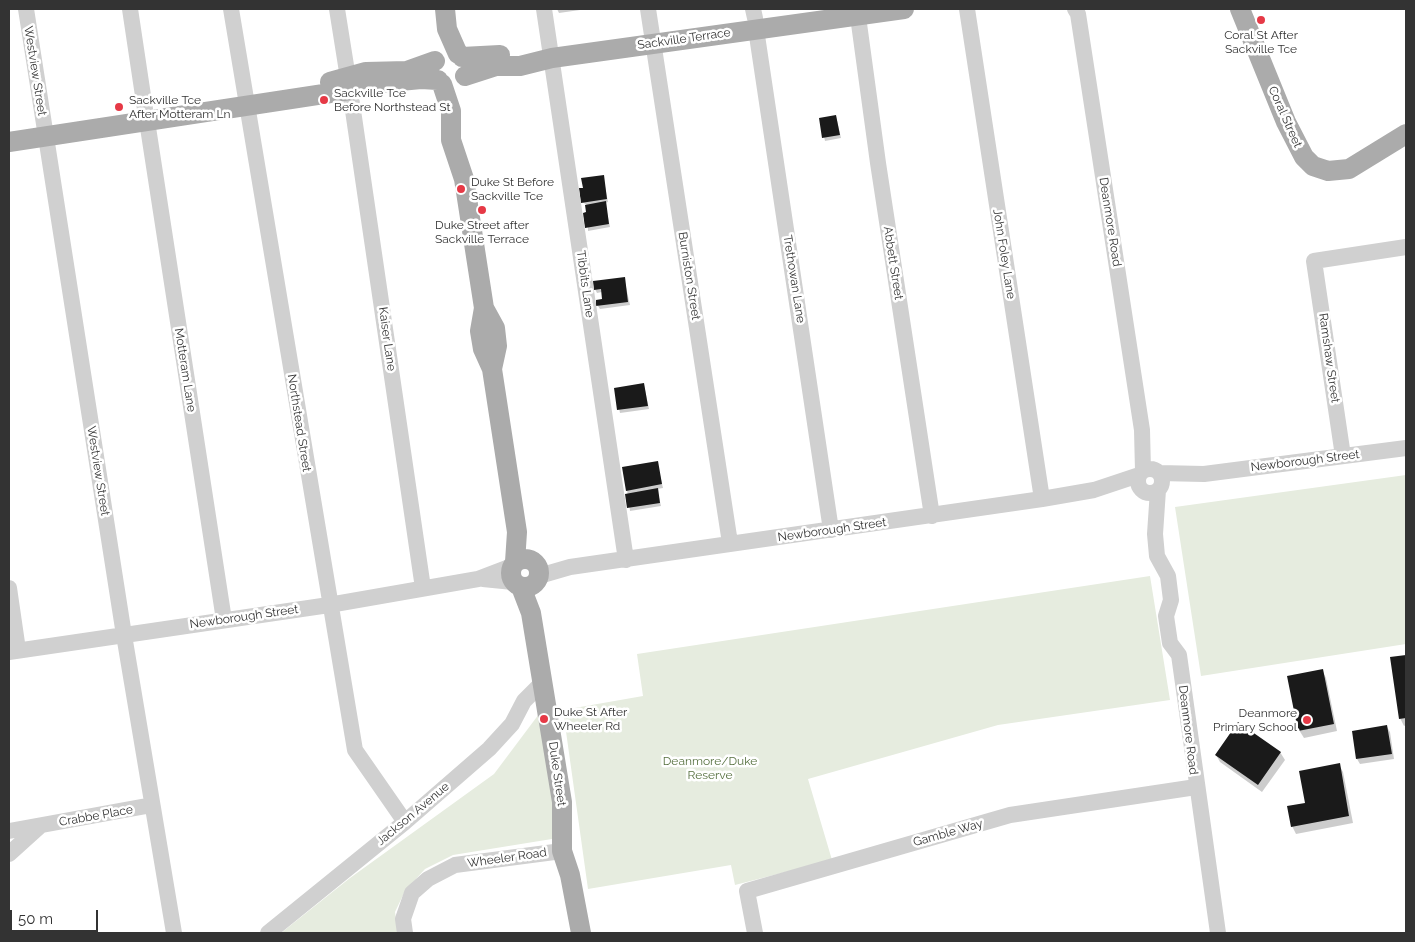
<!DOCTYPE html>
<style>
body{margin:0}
#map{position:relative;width:1415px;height:942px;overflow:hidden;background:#fff;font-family:Raleway,sans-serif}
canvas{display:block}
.frame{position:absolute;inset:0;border:10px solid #333;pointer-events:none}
.scale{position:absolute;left:10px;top:910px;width:88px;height:22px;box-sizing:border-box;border:2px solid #333;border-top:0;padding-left:6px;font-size:15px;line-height:18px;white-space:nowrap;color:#333;-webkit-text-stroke:4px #fff;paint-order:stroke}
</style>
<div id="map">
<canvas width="1415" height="942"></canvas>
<div class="frame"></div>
<div class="scale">50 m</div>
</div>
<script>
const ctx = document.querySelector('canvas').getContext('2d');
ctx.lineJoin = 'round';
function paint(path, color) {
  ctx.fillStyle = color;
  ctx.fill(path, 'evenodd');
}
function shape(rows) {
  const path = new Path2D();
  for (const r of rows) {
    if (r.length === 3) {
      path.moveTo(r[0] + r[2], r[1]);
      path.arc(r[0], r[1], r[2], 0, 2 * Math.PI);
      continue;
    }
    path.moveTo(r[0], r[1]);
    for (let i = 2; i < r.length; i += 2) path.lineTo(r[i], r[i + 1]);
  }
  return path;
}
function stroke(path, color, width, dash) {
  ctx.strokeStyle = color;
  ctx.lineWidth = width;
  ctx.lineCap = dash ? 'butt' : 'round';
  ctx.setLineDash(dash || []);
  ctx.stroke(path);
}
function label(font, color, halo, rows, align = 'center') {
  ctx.font = font + ' Raleway,sans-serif';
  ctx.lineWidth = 5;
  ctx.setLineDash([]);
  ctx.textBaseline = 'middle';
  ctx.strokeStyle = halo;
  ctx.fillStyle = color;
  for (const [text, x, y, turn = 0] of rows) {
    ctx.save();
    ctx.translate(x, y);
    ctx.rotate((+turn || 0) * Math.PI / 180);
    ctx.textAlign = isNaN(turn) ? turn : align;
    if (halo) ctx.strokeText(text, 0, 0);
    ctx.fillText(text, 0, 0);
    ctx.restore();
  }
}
const green = shape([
 [1406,475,1406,644,1201,676,1175,507],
 [1150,576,1170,700,998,725,808,779,832,860,735,885,731,865,588,889,563,710,643,696,637,654],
 [539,714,558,838,453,855,425,869,405,891,395,912,398,933,281,933,350,878,494,774]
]);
const shadow = shape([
 [557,9,587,9,559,13],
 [836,116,841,138,825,141,820,119],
 [603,176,608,202,605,203,610,227,588,231,587,205,582,202,584,189],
 [624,278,630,305,600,309,598,306,603,300,602,292,597,293,595,289],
 [644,385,649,409,620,413,615,389],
 [657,462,663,488,657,489,661,506,630,511,627,490],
 [1406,656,1406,725,1404,726,1400,718,1392,658],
 [1322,670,1326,678,1337,731,1304,738,1299,730],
 [1387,727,1390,732,1394,759,1360,764,1357,759],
 [1280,752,1285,760,1262,792,1220,762,1216,755],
 [1339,765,1343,772,1353,823,1296,834,1292,826]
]);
const building = shape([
 [836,115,840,135,822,138,819,118],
 [604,175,607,199,581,203,579,188,583,188,581,178],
 [606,201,609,224,585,228,583,213,586,212,585,205],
 [625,277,628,302,596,306,596,300,602,299,601,289,594,290,593,281],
 [644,383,648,406,617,410,614,388],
 [658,461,662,484,626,491,622,467],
 [658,488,660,503,627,508,625,494],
 [1406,655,1406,718,1399,719,1390,657],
 [1323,669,1334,724,1298,731,1287,676],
 [1238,722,1281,752,1258,785,1215,755],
 [1387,725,1392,754,1356,759,1352,731],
 [1340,763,1349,816,1291,827,1287,806,1305,803,1299,771]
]);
const minor = shape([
 [26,9,124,635,174,933],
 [130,9,145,109],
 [231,9,355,750,405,822],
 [337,9,348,78],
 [544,9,626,560],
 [648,9,730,543],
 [753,9,755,18],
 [857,9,878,163,932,516],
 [967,9,1042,499],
 [1075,9,1078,14,1142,430,1143,471],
 [756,29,831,530],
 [350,90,423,588],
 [147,121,224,620],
 [1343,456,1314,261,1406,247],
 [1150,481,12],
 [1159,473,1204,474,1406,448],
 [1158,490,1155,534,1157,556,1168,576,1171,600,1166,616,1170,643,1179,655,1218,933],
 [539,576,570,567,1042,499,1094,490,1139,475],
 [483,579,513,582],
 [9,588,18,650],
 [9,652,329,605,478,579,512,566],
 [9,831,152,805],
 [9,854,40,826],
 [268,933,405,822,489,749,512,724,524,701,543,682],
 [405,933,403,919,412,893,428,879,455,865,562,851],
 [755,933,747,891,1010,815,1196,787]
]);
const major = shape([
 [445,9,447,29,458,54],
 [1240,9,1286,122,1304,157,1313,166,1328,171,1349,169,1406,134],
 [462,57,500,55],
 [465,76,496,66,520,66,552,58,904,9],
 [330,82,366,72,407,71,435,61],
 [442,84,451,111,451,140,464,179,484,308,495,328,497,346,492,369],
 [9,142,350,90,379,83,421,79,438,80],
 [484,308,480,331,483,349,492,369,517,532,515,562],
 [525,573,14],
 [521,587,531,613,562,802,562,851,570,875,581,933]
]);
const markers = [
 [1261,20,5,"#e63946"],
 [324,100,5,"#e63946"],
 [119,107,5,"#e63946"],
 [461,189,5,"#e63946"],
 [482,210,5,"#e63946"],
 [544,719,5,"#e63946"],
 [1307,720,5,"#e63946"]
];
const poiNames = [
 ["Coral St After",1261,35,"center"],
 ["Sackville Tce",1261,49,"center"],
 ["Sackville Tce",334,93],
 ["Before Northstead St",334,107],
 ["Sackville Tce",129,100],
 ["After Motteram Ln",129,114],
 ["Duke St Before",471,182],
 ["Sackville Tce",471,196],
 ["Duke Street after",482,225,"center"],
 ["Sackville Terrace",482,239,"center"],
 ["Duke St After",554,712],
 ["Wheeler Rd",554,726],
 ["Deanmore",1297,713,"right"],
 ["Primary School",1297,727,"right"]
];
const streetNames = [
 ["Sackville Terrace",684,39,-8],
 ["Westview Street",35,71,81],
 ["Coral Street",1285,117,66],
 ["Deanmore Road",1110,222,81],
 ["John Foley Lane",1004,254,81],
 ["Abbett Street",893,263,81],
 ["Burniston Street",689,276,81],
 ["Trethowan Lane",794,279,81],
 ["Tibbits Lane",585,284,82],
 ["Kaiser Lane",387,339,82],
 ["Ramshaw Street",1329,358,82],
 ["Motteram Lane",185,370,81],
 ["Northstead Street",299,423,81],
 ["Newborough Street",1305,461,-7],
 ["Westview Street",98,471,81],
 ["Newborough Street",832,530,-8],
 ["Newborough Street",244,617,-8],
 ["Deanmore Road",1188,730,83],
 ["Duke Street",557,774,82],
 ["Jackson Avenue",413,814,-40],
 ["Crabbe Place",96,816,-10],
 ["Gamble Way",948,833,-16],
 ["Wheeler Road",507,858,-8]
];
const parkNames = [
 ["Deanmore/Duke",710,761],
 ["Reserve",710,775]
];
paint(green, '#e6ecdf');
paint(shadow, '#0003');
paint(building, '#1a1a1a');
stroke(minor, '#d0d0d0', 16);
stroke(major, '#ababab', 20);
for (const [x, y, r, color] of markers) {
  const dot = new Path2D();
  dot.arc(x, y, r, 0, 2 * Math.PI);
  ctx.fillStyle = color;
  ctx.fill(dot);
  stroke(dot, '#fff', 2);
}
label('12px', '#333', '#fff', poiNames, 'left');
label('12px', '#333', '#fff', streetNames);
label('12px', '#56703f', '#fff', parkNames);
</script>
